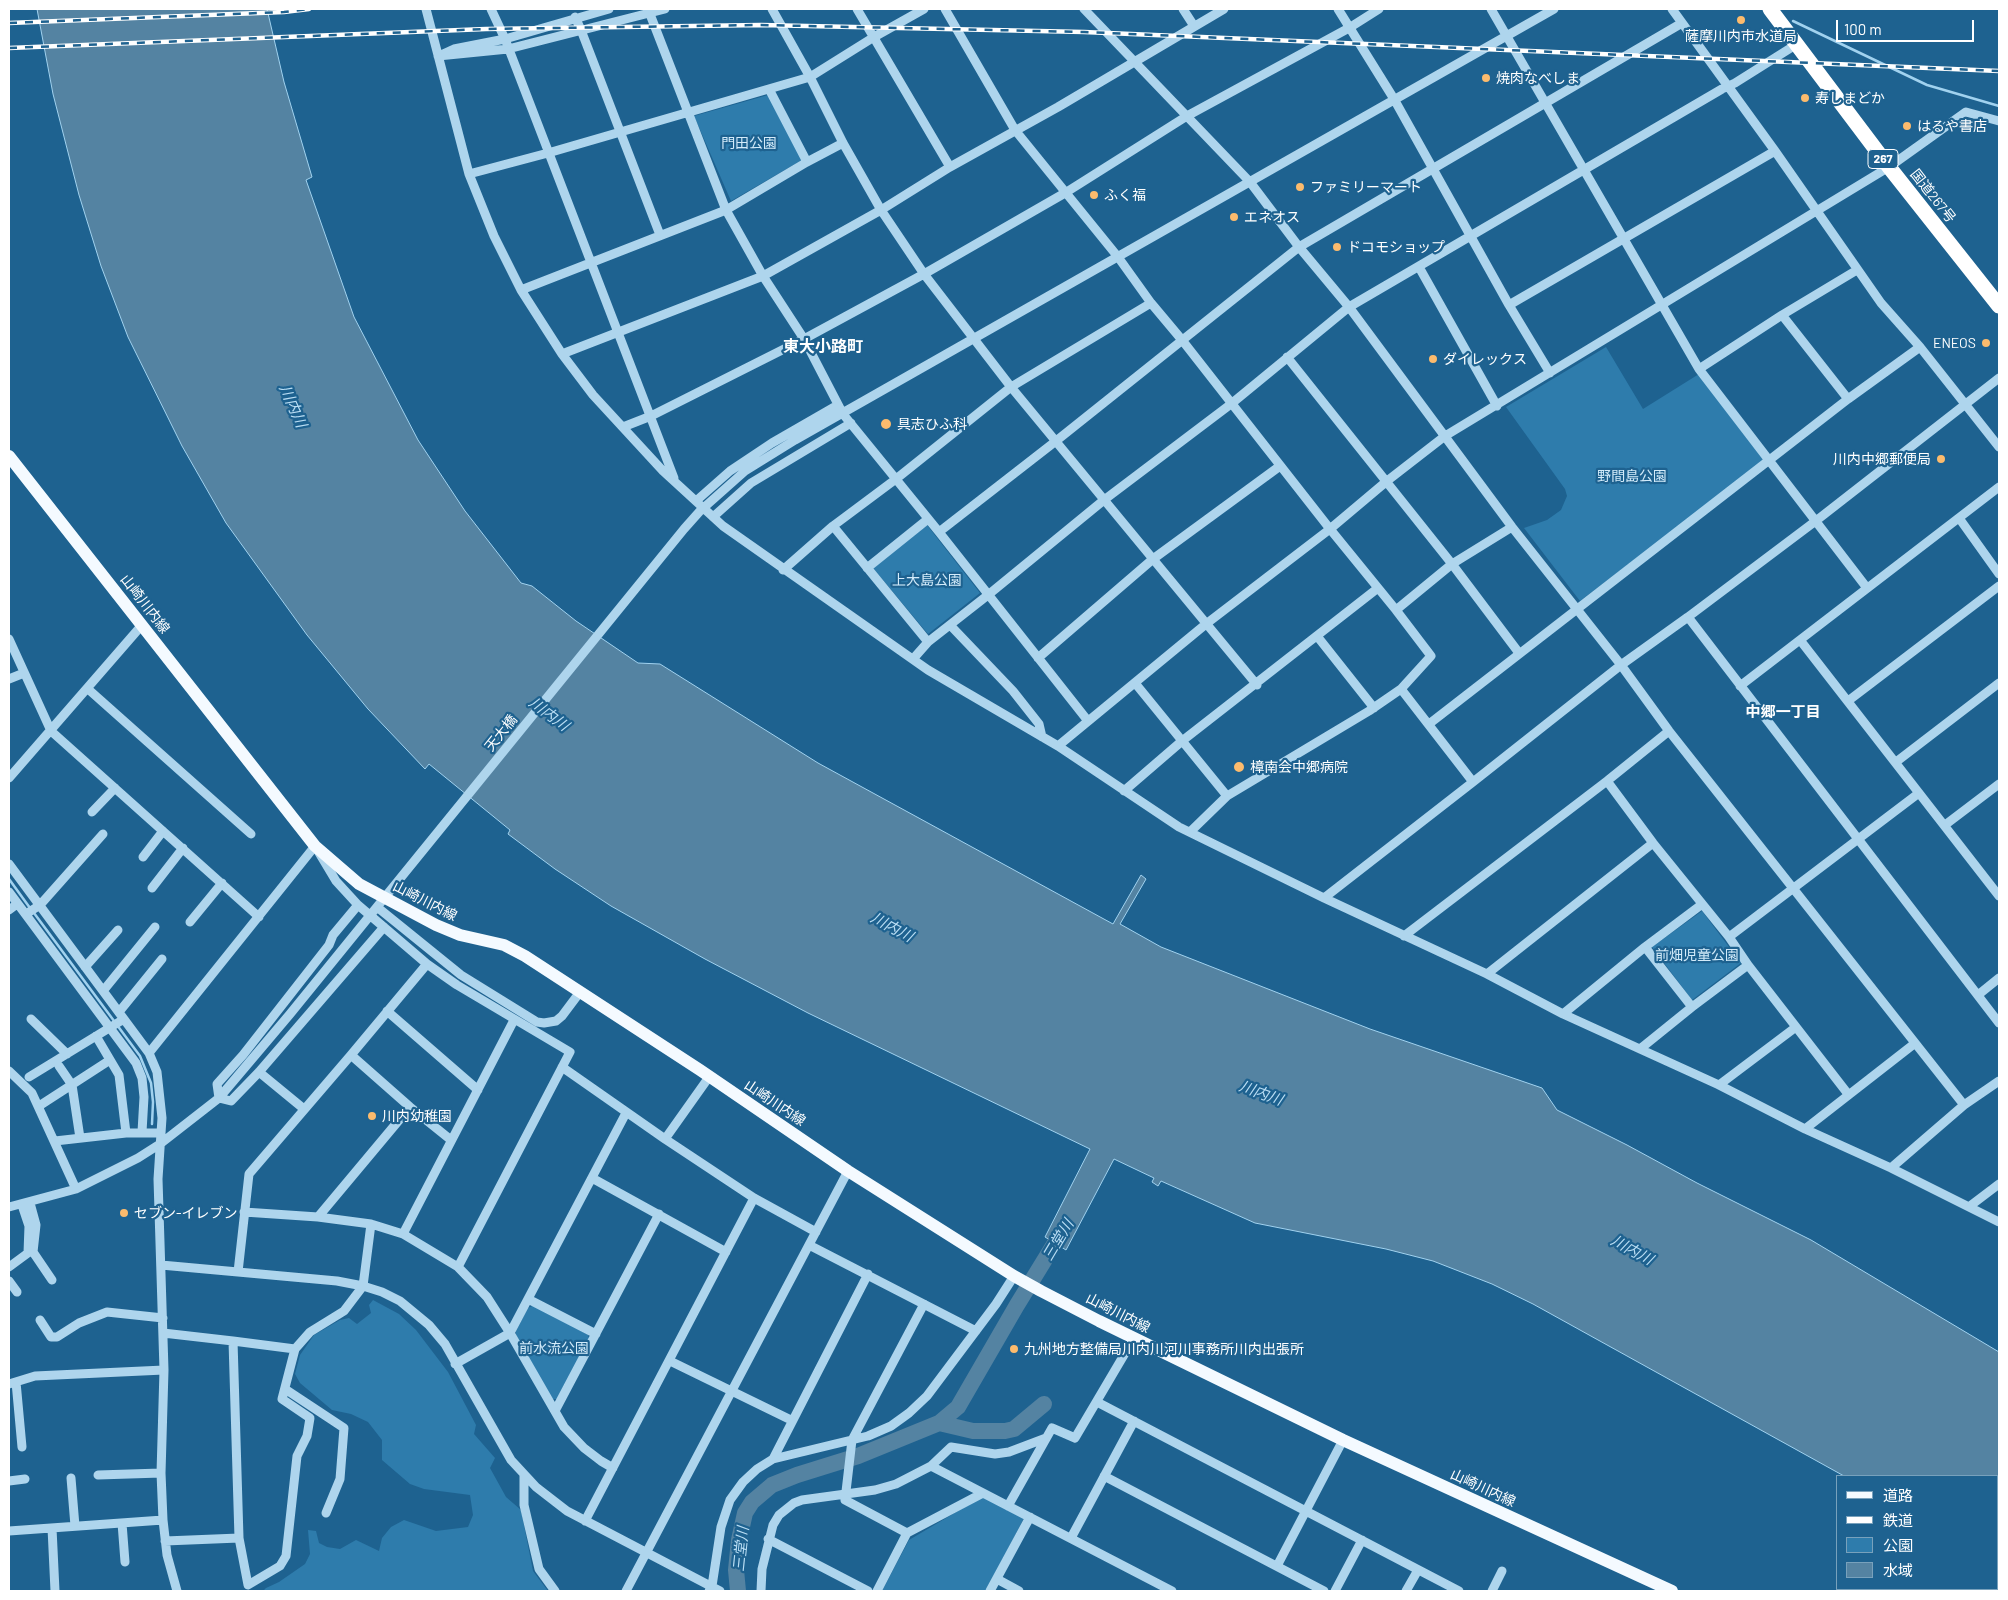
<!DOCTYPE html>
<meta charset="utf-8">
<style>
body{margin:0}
#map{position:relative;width:2008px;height:1600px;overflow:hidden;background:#1e6290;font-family:Barlow,"Noto Sans JP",sans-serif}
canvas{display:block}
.frame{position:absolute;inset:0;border:10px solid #fff;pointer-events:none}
.legend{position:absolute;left:1836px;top:1475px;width:162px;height:115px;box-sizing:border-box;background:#1e6290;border:1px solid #78a1bc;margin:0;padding:6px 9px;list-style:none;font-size:15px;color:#fff}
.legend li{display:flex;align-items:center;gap:10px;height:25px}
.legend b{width:25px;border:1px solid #78a1bc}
.scale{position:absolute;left:1836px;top:20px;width:138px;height:22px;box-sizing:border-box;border:2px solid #fff;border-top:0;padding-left:6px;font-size:15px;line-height:18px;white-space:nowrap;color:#fff;-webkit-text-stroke:4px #1e6290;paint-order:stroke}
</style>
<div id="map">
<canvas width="2008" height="1600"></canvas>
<div class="frame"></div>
<ul class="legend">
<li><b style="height:6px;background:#f4faff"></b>道路</li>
<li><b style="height:6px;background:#fff"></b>鉄道</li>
<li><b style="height:14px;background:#2e7cac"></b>公園</li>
<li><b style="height:14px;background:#5483a2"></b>水域</li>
</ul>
<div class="scale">100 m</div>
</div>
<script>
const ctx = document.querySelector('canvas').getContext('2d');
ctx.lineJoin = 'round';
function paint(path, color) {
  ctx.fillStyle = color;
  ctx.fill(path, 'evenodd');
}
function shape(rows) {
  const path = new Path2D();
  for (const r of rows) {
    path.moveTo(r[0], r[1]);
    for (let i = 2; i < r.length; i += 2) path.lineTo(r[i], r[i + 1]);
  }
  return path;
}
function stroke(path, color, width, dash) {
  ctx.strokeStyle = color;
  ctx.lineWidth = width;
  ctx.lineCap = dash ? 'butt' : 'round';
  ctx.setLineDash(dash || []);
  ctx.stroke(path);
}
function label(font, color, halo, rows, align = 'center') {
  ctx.font = font + ' Barlow,"Noto Sans JP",sans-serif';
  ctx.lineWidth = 4.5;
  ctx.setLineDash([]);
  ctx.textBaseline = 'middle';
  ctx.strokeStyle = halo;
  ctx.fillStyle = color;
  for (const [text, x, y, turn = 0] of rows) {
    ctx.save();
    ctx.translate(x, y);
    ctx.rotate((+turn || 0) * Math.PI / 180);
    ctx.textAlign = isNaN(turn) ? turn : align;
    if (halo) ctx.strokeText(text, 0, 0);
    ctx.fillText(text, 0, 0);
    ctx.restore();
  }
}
const green = shape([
 [768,95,802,160,731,201,694,116],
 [1606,347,1643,409,1699,374,1763,458,1763,462,1580,601,1524,528,1547,520,1561,510,1567,496,1565,489,1506,407],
 [927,525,980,593,928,634,873,568],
 [1702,911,1741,963,1692,1000,1652,947],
 [373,1300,399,1314,416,1330,448,1372,476,1425,474,1434,495,1458,490,1468,506,1497,521,1510,533,1571,548,1591,263,1591,266,1588,279,1582,305,1564,310,1554,308,1530,316,1531,319,1543,327,1547,340,1549,356,1540,379,1551,382,1538,391,1527,404,1520,436,1531,468,1527,473,1515,470,1495,424,1489,410,1484,382,1460,382,1440,368,1422,351,1414,332,1410,300,1383,295,1374,300,1355,314,1335,340,1320,349,1318,357,1324,371,1313,369,1305],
 [534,1305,588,1335,589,1339,558,1399,552,1399,516,1336,516,1331,528,1308],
 [980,1498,986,1498,1024,1518,986,1591,882,1591,909,1540]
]);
const water = shape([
 [37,9,267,9,284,82,312,177,306,180,354,317,418,440,465,511,521,583,532,586,576,621,638,663,660,664,818,763,1113,924,1141,875,1146,879,1120,924,1161,947,1370,1029,1542,1088,1557,1110,1627,1145,1697,1183,1811,1240,1999,1352,1999,1562,1997,1561,1997,1476,1844,1476,1533,1304,1492,1284,1433,1261,1386,1249,1255,1223,1161,1181,1158,1186,1152,1182,1154,1178,1114,1159,1066,1250,1045,1237,1090,1149,808,1013,705,959,611,906,555,869,508,834,510,830,429,764,425,769,368,709,307,635,226,523,182,446,128,337,101,266,79,195,53,94,37,9]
]);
const stream = shape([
 [1793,21,1927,85,1999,106],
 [9,879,30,908],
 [34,913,140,1056,151,1083,153,1102,152,1124]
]);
const river = shape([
 [939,1423,973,1431,1005,1431,1014,1429,1044,1404],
 [738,1591,736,1570,739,1540,745,1513,752,1502,772,1485,797,1475,858,1456,939,1423,958,1407,1017,1305,1066,1225]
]);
const minor = shape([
 [426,9,469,174,494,236,521,290,562,354,593,395,663,471,723,526,928,670,1058,746,1179,827,1324,898,1487,974,1563,1014,1719,1085,1805,1129,1891,1168,1999,1222],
 [491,9,505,39,674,478],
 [648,9,726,210,763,276,804,339,843,414,939,532,1088,721],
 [772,9,810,77,843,143,881,210,924,274,1011,387,1257,685],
 [857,9,950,167],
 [945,9,1015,130,1118,257,1151,303,1182,340,1330,529,1396,610,1431,656,1401,689,1369,711,1227,796,1191,831],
 [1084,9,1250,182,1299,247,1349,307,1512,527,1621,665,1669,731,1964,1105],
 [1183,9,1194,26],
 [1338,9,1394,99,1509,305,1550,373],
 [1491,9,1699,369,1867,588],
 [1672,9,1775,151,1881,303,1920,347,1999,447],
 [575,17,581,30,660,235],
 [443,54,454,49,505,39,609,9],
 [438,56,508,49,665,9],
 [769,89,807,162],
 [469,174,548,153,810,77,874,37,924,9],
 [1419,267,1497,406],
 [521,290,726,210,807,162,843,143],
 [1509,305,1775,151],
 [1782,315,1848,399],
 [562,354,763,276,881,210,950,167,1058,107,1224,9],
 [1287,357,1452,564,1519,653],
 [1699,369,1782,315,1857,270],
 [623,427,651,416,804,339,924,274,1065,193,1187,116,1349,28,1379,9],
 [696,501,730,471,772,443,838,405],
 [713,517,751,483,851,423],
 [1959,518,1999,574],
 [833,526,928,642],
 [939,532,1056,441,1299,247,1682,23],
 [867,568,928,519],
 [783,570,833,526,896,479,1011,387,1151,303],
 [1396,610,1452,564,1512,527],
 [1688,617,1999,1023],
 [950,625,1013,691,1039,724,1042,737],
 [1317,636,1374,708],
 [9,639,51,731,259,917],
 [1800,640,1999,896],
 [1038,658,1153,559,1280,466],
 [913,659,928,642,988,595,1104,500,1231,404,1349,307,1722,89,1735,83,1797,44],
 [9,679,24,673],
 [1135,683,1227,796],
 [1740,686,1999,487],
 [88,689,251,834],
 [1401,689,1473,782],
 [1848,701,1999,586],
 [1429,724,1848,399,1920,347],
 [1058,746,1206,624,1330,529,1387,481,1445,436,1889,167,1966,112,1999,121],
 [1896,762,1999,683],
 [9,778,142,625],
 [1607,781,1653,843,1729,937,1748,965,1848,1094],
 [1124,791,1182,741,1378,588],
 [92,812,115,788],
 [1945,825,1999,784],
 [143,857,163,831],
 [9,864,149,1053,157,1072,162,1118,158,1179,164,1370,161,1473,163,1520,167,1555,177,1591],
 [152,888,183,848],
 [9,892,136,1063,142,1078,144,1097,142,1132],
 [1324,898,1473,782,1621,665,1688,617,1817,520,1999,378],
 [377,907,461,975,537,1022,544,1023,556,1021,562,1016,580,992],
 [9,910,17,904],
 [26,914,40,905,103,834],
 [190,922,222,883],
 [1404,936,1607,781,1669,731],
 [1729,937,1919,793],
 [1645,947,1692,1007],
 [85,967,118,930],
 [1487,974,1653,843],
 [103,991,155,927],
 [1978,995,1999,978],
 [387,1011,478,1090],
 [119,1012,162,959],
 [1563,1014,1645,947,1701,905],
 [31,1019,67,1054],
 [96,1036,119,1075,126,1133],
 [1640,1049,1692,1007,1748,965],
 [149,1053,315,846,336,881,358,905],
 [351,1055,410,1107,451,1140],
 [59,1066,72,1085,80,1138],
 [562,1067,665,1139,754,1198,816,1232],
 [9,1071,32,1093,76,1189],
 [259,1072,304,1109],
 [29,1077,124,1019],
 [1719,1085,1796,1027],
 [219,1098,217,1084,243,1055,329,945,333,935,358,905,427,964,457,985,570,1052,458,1267],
 [219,1098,231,1101,259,1072,384,927],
 [39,1106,110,1060],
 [1805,1129,1914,1044],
 [665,1139,709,1077],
 [55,1141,126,1133,161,1133],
 [1891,1168,1964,1105,1999,1081],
 [592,1178,726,1252],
 [30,1203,36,1225,33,1252,52,1280],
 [1970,1206,1999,1184],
 [9,1207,76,1189,138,1158,160,1144,219,1098,290,1014,684,529,700,511,745,471,795,440,1554,9],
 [244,1212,318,1217,371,1224,403,1234,458,1267,487,1297,510,1333,564,1427,584,1448,601,1461,613,1468],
 [318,1217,410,1107],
 [403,1234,514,1020],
 [809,1245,976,1331],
 [161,1265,337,1281,363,1286,382,1292,400,1301,429,1325,445,1344,511,1460,536,1487,567,1511,720,1591],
 [9,1267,28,1253,29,1226,22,1205],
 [238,1272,249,1174,351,1055,427,964],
 [9,1281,17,1292],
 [528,1299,596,1334],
 [40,1320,51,1337,57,1337,79,1323,107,1312,163,1318],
 [163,1333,233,1341,239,1538,248,1585,280,1566,286,1556,297,1456,307,1436,310,1418,282,1399,295,1349,310,1332,344,1311,363,1286,371,1224],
 [233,1341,295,1349],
 [670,1361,791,1420],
 [455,1364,510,1333,626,1113],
 [16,1382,22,1447],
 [9,1384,35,1376,164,1370],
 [285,1389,344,1428,340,1479,326,1513],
 [1097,1402,1459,1591],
 [555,1411,659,1214],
 [773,1459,868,1274],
 [931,1466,1172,1591],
 [98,1475,161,1473],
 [524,1475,524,1505,539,1569,555,1591],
 [1104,1476,1324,1591],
 [71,1478,75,1526],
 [9,1481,25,1479],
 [1008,1506,1052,1428,1075,1438,1134,1338],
 [585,1521,754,1198],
 [122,1523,125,1562],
 [52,1528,55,1591],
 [9,1531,163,1520],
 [907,1533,845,1500,852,1440,924,1304],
 [1071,1538,1134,1421],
 [768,1539,868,1591],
 [165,1541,239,1538],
 [1277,1566,1343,1440],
 [997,1579,1019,1591],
 [626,1591,848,1171],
 [709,1591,712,1586,721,1527,730,1500,743,1482,757,1469,773,1459,868,1436,891,1426,909,1413,927,1396,996,1304,1014,1276],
 [761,1591,762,1569,773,1525,779,1515,794,1503,802,1500,875,1490,896,1484,931,1466,951,1447,995,1454,1009,1452,1046,1438],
 [877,1591,907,1533,983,1493],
 [990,1591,1030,1517],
 [1335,1591,1362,1540],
 [1406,1591,1418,1570],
 [1492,1591,1502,1571]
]);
const major = shape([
 [9,456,315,846,359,884,436,925,460,935,504,945,525,956,700,1070,848,1171,1014,1276,1041,1291,1099,1321,1343,1440,1672,1591]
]);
const highway = shape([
 [1770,9,1889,167,1999,306]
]);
const rail = shape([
 [9,23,284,12,309,9],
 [9,48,486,29,761,25,1084,32,1999,71]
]);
const markers = [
 [1741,20,5,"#fcbb6d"],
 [1486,78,5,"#fcbb6d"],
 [1805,98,5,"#fcbb6d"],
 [1907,126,5,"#fcbb6d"],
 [1300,187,5,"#fcbb6d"],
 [1094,195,5,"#fcbb6d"],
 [1234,217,5,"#fcbb6d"],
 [1337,247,5,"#fcbb6d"],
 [1986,343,5,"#fcbb6d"],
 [1433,359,5,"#fcbb6d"],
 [886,424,6,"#fcbb6d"],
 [1941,459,5,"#fcbb6d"],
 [1239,767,6,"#fcbb6d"],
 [372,1116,5,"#fcbb6d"],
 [124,1213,5,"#fcbb6d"],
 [1014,1349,5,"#fcbb6d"]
];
const shields = [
 [1883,159,30]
];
const shieldNames = [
 ["267",1883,159]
];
const poiNames = [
 ["薩摩川内市水道局",1741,36,"center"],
 ["焼肉なべしま",1496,78],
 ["寿しまどか",1815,98],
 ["はるや書店",1917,126],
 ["ファミリーマート",1310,187],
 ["ふく福",1104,195],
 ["エネオス",1244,217],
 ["ドコモショップ",1347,247],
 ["ENEOS",1976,343,"right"],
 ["ダイレックス",1443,359],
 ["具志ひふ科",897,424],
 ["川内中郷郵便局",1931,459,"right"],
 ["樟南会中郷病院",1250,767],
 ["川内幼稚園",382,1116],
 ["セブン-イレブン",134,1213],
 ["九州地方整備局川内川河川事務所川内出張所",1024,1349]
];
const parkNames = [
 ["門田公園",749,143],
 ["野間島公園",1632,476],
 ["上大島公園",927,580],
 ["前畑児童公園",1697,955],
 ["前水流公園",554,1348]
];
const streetNames = [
 ["国道267号",1933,196,52],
 ["山崎川内線",145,604,52],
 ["天大橋",501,733,-51],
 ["山崎川内線",425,901,27],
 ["山崎川内線",775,1103,34],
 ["山崎川内線",1118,1313,27],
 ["山崎川内線",1483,1488,25]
];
const waterNames = [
 ["川内川",293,406,66],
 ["川内川",549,714,37],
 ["川内川",892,927,28],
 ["川内川",1261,1093,20],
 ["三堂川",1058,1240,-59],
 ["川内川",1632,1250,29],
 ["三堂川",741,1549,-84]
];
const neighbourhoodNames = [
 ["中郷一丁目",1783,712]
];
const quarterNames = [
 ["東大小路町",823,347]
];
paint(green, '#2e7cac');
paint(water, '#5483a2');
stroke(water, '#a1d2ef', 1);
stroke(stream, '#a1d2ef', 2.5);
stroke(river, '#5483a2', 16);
stroke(minor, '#aed5ed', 9);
stroke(major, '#f4faff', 12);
stroke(highway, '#fff', 15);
stroke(rail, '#fff', 4.5);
stroke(rail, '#1e6290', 2.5, [8]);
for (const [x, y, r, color] of markers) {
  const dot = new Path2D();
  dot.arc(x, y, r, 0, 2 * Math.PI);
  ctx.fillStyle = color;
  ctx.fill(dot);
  stroke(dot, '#1e6290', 2);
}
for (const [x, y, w] of shields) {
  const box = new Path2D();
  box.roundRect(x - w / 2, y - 9.5, w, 19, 4);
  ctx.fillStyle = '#1e6290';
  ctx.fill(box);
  stroke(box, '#fff', 1);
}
label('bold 12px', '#fff', null, shieldNames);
label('14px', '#fff', '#1e6290', poiNames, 'left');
label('14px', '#d3ebfa', '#1e6290', parkNames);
label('14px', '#fff', '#1e6290', streetNames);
label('italic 15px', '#badef4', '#1e6290', waterNames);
label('bold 15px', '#fff', '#1e6290', neighbourhoodNames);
label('bold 16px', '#fff', '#1e6290', quarterNames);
</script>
